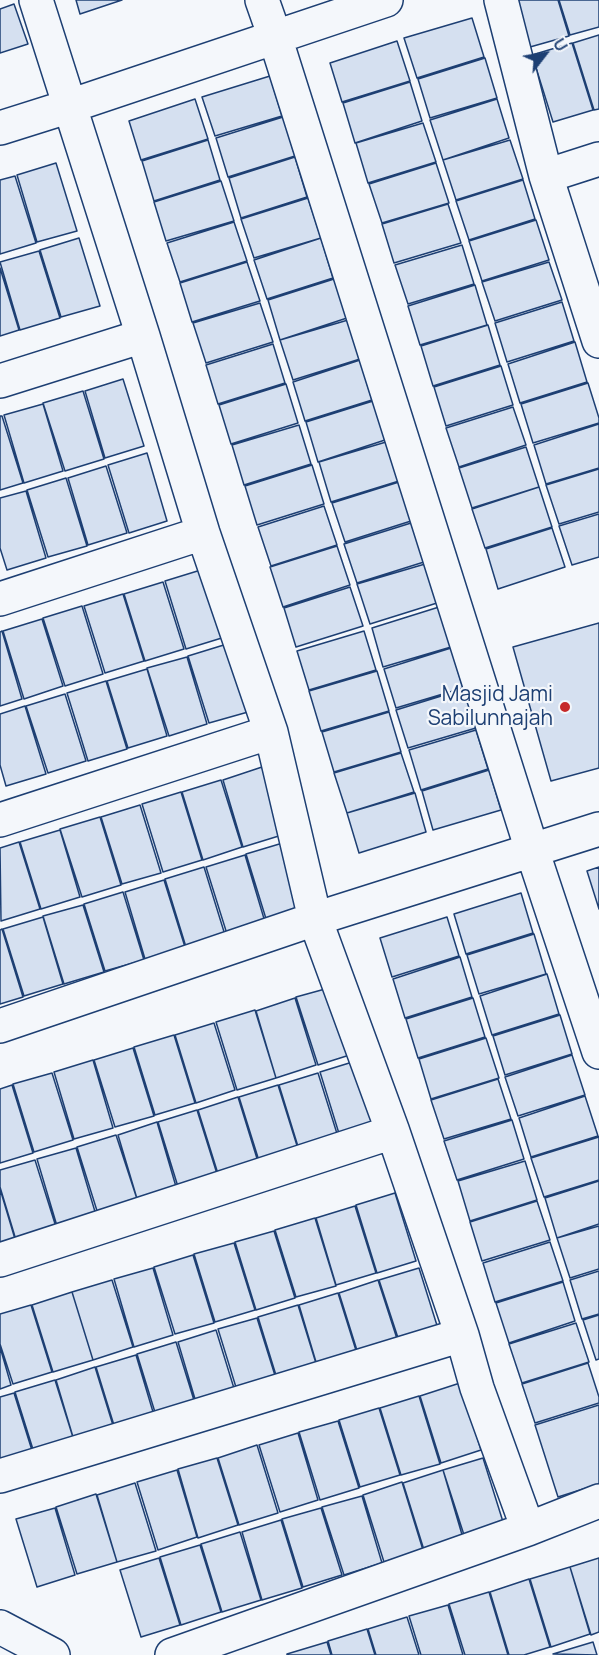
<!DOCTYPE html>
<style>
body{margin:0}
#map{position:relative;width:599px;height:1655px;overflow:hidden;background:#f4f7fb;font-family:Manrope,sans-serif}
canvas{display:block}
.north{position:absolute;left:515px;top:24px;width:60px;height:60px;-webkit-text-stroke:4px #f4f7fb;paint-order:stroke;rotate:59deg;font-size:16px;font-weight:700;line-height:24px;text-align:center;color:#1d3f73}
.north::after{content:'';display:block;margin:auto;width:21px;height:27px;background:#1d3f73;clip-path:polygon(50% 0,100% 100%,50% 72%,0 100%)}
</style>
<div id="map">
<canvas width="599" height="1655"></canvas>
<div class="north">U</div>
</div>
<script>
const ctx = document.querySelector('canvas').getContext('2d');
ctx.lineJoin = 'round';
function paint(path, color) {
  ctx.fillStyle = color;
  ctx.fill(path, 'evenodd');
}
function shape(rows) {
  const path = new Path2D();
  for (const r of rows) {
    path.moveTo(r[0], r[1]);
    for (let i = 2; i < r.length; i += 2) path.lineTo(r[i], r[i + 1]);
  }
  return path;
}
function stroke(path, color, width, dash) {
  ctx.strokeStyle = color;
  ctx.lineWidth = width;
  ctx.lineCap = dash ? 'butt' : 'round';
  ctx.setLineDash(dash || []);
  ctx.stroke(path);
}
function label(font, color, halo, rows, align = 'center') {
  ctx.font = font + ' Manrope,sans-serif';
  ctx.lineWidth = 4.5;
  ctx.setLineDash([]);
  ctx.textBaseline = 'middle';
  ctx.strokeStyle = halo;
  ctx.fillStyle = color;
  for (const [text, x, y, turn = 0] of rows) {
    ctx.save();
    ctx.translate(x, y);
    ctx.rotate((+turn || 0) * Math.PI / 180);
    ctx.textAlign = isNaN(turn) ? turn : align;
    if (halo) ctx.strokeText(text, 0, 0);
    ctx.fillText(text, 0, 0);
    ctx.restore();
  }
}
const building = shape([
 [76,0,122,0,80,14,76,0],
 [515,0,558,0,569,36,530,47,515,0],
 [559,0,599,0,599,27,570,35,559,0],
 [14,4,28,44,0,53,0,9,14,4],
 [472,18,484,57,417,78,404,38,472,18],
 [599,35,599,109,594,110,573,43,599,35],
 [397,41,410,81,342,102,330,63,397,41],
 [572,43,593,110,553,122,532,55,572,43],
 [485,58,497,98,430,118,418,79,485,58],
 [270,76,282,116,215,136,202,97,270,76],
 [410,82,422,121,355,143,343,103,410,82],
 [195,99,208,139,141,160,129,121,195,99],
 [497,99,509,138,443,160,430,120,497,99],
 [283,117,295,156,228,177,216,138,283,117],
 [423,123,436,162,368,183,356,143,423,123],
 [208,140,220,180,154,201,142,161,208,140],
 [510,140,523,179,456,200,443,160,510,140],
 [295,157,307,197,241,218,229,178,295,157],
 [56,163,77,231,37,242,17,175,56,163],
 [436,163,449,203,382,223,369,184,436,163],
 [15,176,36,243,0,254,0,180,15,176],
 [523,180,535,219,469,240,456,201,523,180],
 [221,181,234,221,166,241,154,202,221,181],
 [308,198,321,238,254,258,241,219,308,198],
 [448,204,461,243,394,263,382,224,448,204],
 [536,220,549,260,482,281,469,241,536,220],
 [234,222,247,261,180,282,167,243,234,222],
 [79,238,100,306,61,317,40,250,79,238],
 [321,238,333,278,267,299,254,260,321,238],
 [462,245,474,284,408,304,395,265,462,245],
 [39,251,60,318,20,330,0,262,39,251],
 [247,262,260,301,192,322,180,283,247,262],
 [549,262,562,300,495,321,482,282,549,262],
 [0,268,19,330,0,336,0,268],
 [334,279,347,318,280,340,268,300,334,279],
 [475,285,487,325,420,345,408,306,475,285],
 [562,302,574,341,507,362,495,323,562,302],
 [260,303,273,342,206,363,193,323,260,303],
 [348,320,360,359,293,380,280,340,348,320],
 [488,325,500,365,433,386,421,346,488,325],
 [575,342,587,382,520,403,508,364,575,342],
 [273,344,285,383,218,404,206,365,273,344],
 [360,360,372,400,305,421,293,382,360,360],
 [501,366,513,405,446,426,434,387,501,366],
 [123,379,144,446,105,458,85,391,123,379],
 [588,383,599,418,599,423,533,443,521,404,588,383],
 [286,384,298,423,231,444,219,405,286,384],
 [83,391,104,459,65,471,43,403,83,391],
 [373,401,385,440,318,462,306,422,373,401],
 [43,404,63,471,24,483,4,415,43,404],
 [513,407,526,445,459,467,446,428,513,407],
 [0,416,2,416,23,483,0,490,0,416],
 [599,424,599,468,546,484,534,445,599,424],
 [299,425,311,464,244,485,232,445,299,425],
 [386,442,399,481,331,502,319,462,386,442],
 [526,447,539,487,472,508,459,468,526,447],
 [147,453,167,521,129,533,108,465,147,453],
 [312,465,324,504,257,525,245,486,312,465],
 [106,466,127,533,88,545,68,478,106,466],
 [599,469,599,512,559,524,546,485,599,469],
 [66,478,87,546,48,557,27,490,66,478],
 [399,482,411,521,345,542,332,503,399,482],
 [539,487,552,527,485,548,472,509,539,487],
 [26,491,46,558,7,570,0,548,0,498,26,491],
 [324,506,337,545,271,566,258,527,324,506],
 [599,514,599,557,572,565,559,526,599,514],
 [411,523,424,562,357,583,344,544,411,523],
 [552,528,565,567,498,589,486,549,552,528],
 [337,546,350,585,283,607,270,567,337,546],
 [425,564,437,603,370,624,357,584,425,564],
 [204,569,225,637,186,649,165,581,204,569],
 [163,582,184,649,145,661,124,594,163,582],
 [350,587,363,626,296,647,284,608,350,587],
 [123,594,144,661,105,673,84,606,123,594],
 [82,606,103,674,65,686,43,618,82,606],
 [439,607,451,647,383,667,372,628,439,607],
 [42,619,63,686,24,699,3,631,42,619],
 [599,623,599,768,551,781,513,647,599,623],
 [2,631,22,699,0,706,0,632,2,631],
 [364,631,376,670,309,690,297,651,364,631],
 [227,644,248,712,209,723,188,656,227,644],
 [451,648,463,688,396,708,384,669,451,648],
 [187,657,207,724,169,736,147,668,187,657],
 [147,669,167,736,128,748,107,681,147,669],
 [377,671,389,711,321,731,309,691,377,671],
 [106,681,127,749,88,761,67,693,106,681],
 [464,689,476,728,408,748,396,710,464,689],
 [65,694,86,761,48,773,26,706,65,694],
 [25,706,46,774,6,786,0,765,0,714,25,706],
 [389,712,401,752,334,772,322,732,389,712],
 [476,730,488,769,421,790,409,750,476,730],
 [401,753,414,792,347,813,334,773,401,753],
 [262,767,282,835,243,847,223,780,262,767],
 [489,770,501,810,433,830,422,791,489,770],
 [221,780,242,847,203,860,182,792,221,780],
 [181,792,202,860,163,872,142,804,181,792],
 [415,793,426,832,359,853,347,813,415,793],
 [140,805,161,873,122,884,101,817,140,805],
 [100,817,121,885,82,897,60,829,100,817],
 [60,830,80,897,41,909,20,842,60,830],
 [19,842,40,909,1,921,0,848,19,842],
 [286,842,307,910,267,922,246,854,286,842],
 [245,855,265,922,227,934,206,867,245,855],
 [204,867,225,935,186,947,165,879,204,867],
 [599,867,599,909,587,871,599,867],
 [164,880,185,947,145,959,125,892,164,880],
 [123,892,144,960,105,971,84,904,123,892],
 [521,893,533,933,466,954,454,914,521,893],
 [83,905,104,972,64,984,43,916,83,905],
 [43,917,63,984,24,996,3,929,43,917],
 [447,917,459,956,392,977,380,938,447,917],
 [2,929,23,997,0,1004,0,930,2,929],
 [534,934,546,974,479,994,467,955,534,934],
 [460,957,472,997,405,1018,393,979,460,957],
 [547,974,559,1014,492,1035,480,996,547,974],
 [336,986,356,1053,318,1065,296,997,336,986],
 [295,998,316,1065,276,1078,256,1011,295,998],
 [473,998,485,1037,418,1058,406,1019,473,998],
 [255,1010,276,1078,237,1090,216,1022,255,1010],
 [560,1015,572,1054,505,1075,493,1036,560,1015],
 [214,1023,235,1090,196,1103,175,1035,214,1023],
 [174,1035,195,1103,155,1115,134,1047,174,1035],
 [486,1038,499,1078,431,1099,419,1059,486,1038],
 [133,1048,154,1116,115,1127,94,1060,133,1048],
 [572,1055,585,1095,518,1116,505,1077,572,1055],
 [93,1060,113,1128,74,1139,54,1072,93,1060],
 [359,1060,380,1128,341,1140,320,1072,359,1060],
 [52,1073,73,1140,34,1152,13,1084,52,1073],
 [318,1073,339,1140,300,1153,279,1085,318,1073],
 [498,1079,511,1119,444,1139,431,1100,498,1079],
 [12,1085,33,1153,0,1163,0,1089,12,1085],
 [278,1085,299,1152,260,1164,239,1097,278,1085],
 [585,1096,598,1136,531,1157,519,1118,585,1096],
 [238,1097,259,1165,219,1177,198,1110,238,1097],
 [197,1110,218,1177,179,1190,158,1122,197,1110],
 [512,1120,524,1159,457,1180,444,1141,512,1120],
 [157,1122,177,1190,138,1202,118,1135,157,1122],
 [116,1135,138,1202,98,1214,77,1147,116,1135],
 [599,1137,599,1180,544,1197,531,1158,599,1137],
 [76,1148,96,1215,57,1226,37,1159,76,1148],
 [35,1160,56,1227,16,1240,0,1187,0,1170,35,1160],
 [525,1161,537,1200,470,1221,458,1181,525,1161],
 [599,1181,599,1224,557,1238,545,1198,599,1181],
 [0,1189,15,1239,0,1244,0,1189],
 [395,1193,416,1261,377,1273,356,1205,395,1193],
 [537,1201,550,1240,482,1261,470,1222,537,1201],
 [355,1206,376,1273,336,1285,316,1218,355,1206],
 [315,1218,336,1286,296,1297,275,1230,315,1218],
 [599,1226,599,1269,570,1278,557,1238,599,1226],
 [274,1231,295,1298,256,1310,235,1242,274,1231],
 [550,1242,563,1281,495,1302,483,1263,550,1242],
 [234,1243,255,1310,215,1322,194,1254,234,1243],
 [193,1255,214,1323,175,1334,154,1267,193,1255],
 [153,1268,173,1335,134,1347,114,1279,153,1268],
 [419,1268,440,1335,401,1347,379,1280,419,1268],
 [599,1271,599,1314,582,1319,570,1280,599,1271],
 [112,1280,133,1347,93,1360,72,1292,112,1280],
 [378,1280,400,1348,360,1360,339,1293,378,1280],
 [563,1282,575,1321,509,1343,496,1303,563,1282],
 [72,1292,93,1360,53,1372,32,1305,72,1292],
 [338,1293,359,1360,319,1372,299,1305,338,1293],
 [31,1305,52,1372,13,1384,0,1344,0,1314,31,1305],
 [298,1305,319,1373,279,1385,258,1317,298,1305],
 [599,1315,599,1359,596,1360,583,1320,599,1315],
 [257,1318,278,1385,239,1397,218,1329,257,1318],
 [576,1323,589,1362,522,1383,509,1344,576,1323],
 [216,1330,237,1398,198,1409,178,1342,216,1330],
 [176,1342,197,1410,158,1422,137,1354,176,1342],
 [0,1347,11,1385,0,1389,0,1347],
 [136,1355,156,1422,117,1435,96,1367,136,1355],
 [588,1363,599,1397,599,1403,535,1423,522,1384,588,1363],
 [95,1367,116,1435,76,1447,56,1380,95,1367],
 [55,1380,76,1447,36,1459,15,1392,55,1380],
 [460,1383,481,1450,441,1463,420,1396,460,1383],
 [14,1393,35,1460,0,1471,0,1397,14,1393],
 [419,1396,440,1464,401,1475,380,1408,419,1396],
 [599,1405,599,1484,558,1497,535,1425,599,1405],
 [379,1408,400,1475,360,1487,339,1420,379,1408],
 [338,1421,359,1488,320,1500,299,1432,338,1421],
 [298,1433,318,1500,280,1512,259,1445,298,1433],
 [257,1445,278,1513,239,1525,218,1458,257,1445],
 [217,1458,238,1525,198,1538,178,1469,217,1458],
 [483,1458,504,1525,465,1538,443,1470,483,1458],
 [177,1470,197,1537,158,1550,137,1482,177,1470],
 [443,1470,463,1538,424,1550,403,1483,443,1470],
 [402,1482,423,1550,384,1562,363,1495,402,1482],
 [135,1483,156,1551,117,1562,97,1495,135,1483],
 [96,1494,117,1562,77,1574,56,1507,96,1494],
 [362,1496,382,1563,344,1575,322,1507,362,1496],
 [55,1508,75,1575,37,1587,16,1519,55,1508],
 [321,1508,342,1575,303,1587,282,1519,321,1508],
 [281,1520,302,1588,262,1600,242,1532,281,1520],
 [240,1532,261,1600,222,1612,201,1544,240,1532],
 [200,1545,221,1612,181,1625,160,1557,200,1545],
 [159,1558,180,1625,141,1637,120,1570,159,1558],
 [599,1558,599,1632,591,1635,570,1567,599,1558],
 [570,1567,590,1634,551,1647,530,1579,570,1567],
 [529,1579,550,1647,524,1655,509,1655,490,1592,529,1579],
 [489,1592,508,1655,465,1655,449,1604,489,1592],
 [448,1605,463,1655,421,1655,409,1616,448,1605],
 [407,1617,419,1655,376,1655,368,1629,407,1617],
 [367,1629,375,1655,332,1655,328,1641,367,1629],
 [327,1642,331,1655,287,1655,287,1654,327,1642],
 [593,1642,597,1655,553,1654,593,1642]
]);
const street = shape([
 [36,0,143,336,203,533,271,732,315,919,393,1132,462,1335,477,1388,528,1529,599,1501],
 [262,0,275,37,532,850,599,1052],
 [501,0,546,176,599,341],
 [0,128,70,106,386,0],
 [546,176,599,159],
 [0,381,143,336],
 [0,599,203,533],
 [0,820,271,732],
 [0,1026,315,919,599,829],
 [0,1260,393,1132],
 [0,1476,462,1335],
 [0,1627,53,1655],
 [172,1655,528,1529]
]);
const markers = [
 [565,707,6,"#c62828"]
];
const poiNames = [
 ["Masjid Jami",553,695],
 ["Sabilunnajah",553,719]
];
paint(building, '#d5e0f0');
stroke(building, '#1d3f73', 1.5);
stroke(street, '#1d3f73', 36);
stroke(street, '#f4f7fb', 33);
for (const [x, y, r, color] of markers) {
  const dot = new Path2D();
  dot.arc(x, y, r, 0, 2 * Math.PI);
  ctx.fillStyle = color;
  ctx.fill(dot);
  stroke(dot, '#f4f7fb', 2);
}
label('21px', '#1d3f73', '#f4f7fb', poiNames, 'right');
</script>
